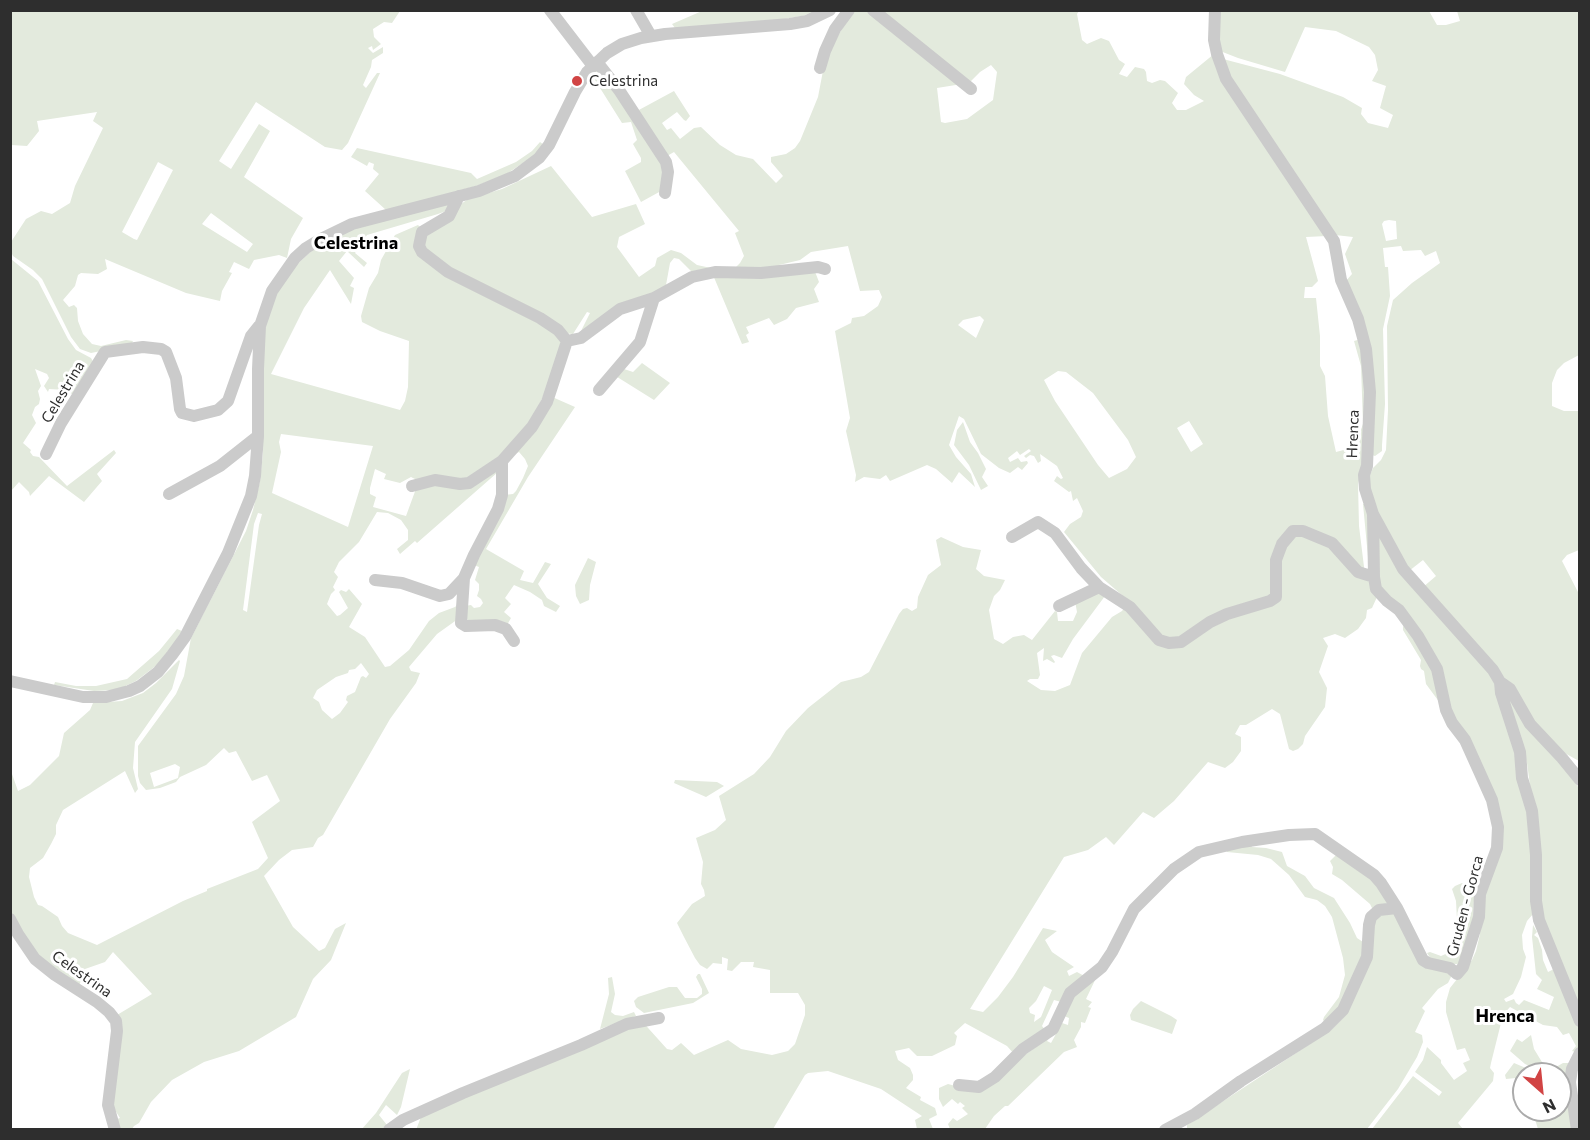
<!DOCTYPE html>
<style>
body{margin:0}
#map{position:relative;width:1590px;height:1140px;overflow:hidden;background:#fff;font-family:Commissioner,sans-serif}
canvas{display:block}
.frame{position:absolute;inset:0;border:12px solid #2e2e2e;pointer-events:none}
.north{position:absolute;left:1512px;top:1062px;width:60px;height:60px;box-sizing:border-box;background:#fff;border:2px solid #ababab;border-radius:50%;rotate:153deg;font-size:16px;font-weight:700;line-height:24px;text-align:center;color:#2e2e2e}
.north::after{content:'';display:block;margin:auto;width:21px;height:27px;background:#d14444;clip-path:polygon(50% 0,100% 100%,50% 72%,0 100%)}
</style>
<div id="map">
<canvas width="1590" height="1140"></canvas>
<div class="frame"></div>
<div class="north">N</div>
</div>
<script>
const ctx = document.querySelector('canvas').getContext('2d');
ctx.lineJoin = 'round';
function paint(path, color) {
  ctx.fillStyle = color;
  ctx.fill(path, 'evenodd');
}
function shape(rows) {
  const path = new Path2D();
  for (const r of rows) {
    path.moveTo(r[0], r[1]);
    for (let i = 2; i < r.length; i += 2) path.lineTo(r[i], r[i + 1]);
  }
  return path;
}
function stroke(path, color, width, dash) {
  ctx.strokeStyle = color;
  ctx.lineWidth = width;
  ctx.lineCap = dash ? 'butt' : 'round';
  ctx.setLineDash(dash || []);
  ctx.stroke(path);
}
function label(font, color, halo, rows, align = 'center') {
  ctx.font = font + ' Commissioner,sans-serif';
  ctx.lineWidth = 6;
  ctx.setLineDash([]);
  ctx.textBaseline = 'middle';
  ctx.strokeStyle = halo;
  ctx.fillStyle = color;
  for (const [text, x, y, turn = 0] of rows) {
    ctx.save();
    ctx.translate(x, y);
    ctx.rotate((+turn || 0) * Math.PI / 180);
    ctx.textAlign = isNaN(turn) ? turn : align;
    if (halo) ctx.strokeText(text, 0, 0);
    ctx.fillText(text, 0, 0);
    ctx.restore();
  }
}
const green = shape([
 [11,11,400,11,392,23,384,22,373,29,374,37,381,44,373,50,372,46,368,48,373,53,383,47,383,53,372,60,371,67,363,85,366,88,377,73,380,73,348,143,342,150,325,147,256,102,219,161,231,169,259,124,270,131,244,177,303,218,291,239,287,258,279,255,254,260,249,269,234,262,229,272,232,273,222,291,220,301,186,293,105,259,107,269,98,274,81,273,78,275,75,286,63,300,69,307,74,305,77,308,78,321,83,334,92,344,101,346,126,340,133,341,131,345,91,353,80,349,71,337,42,279,33,270,13,256,11,252,11,242,26,219,41,211,52,214,70,203,75,186,103,128,93,121,97,112,37,121,39,131,27,146,11,145],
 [158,162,173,170,137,240,134,239,122,232],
 [211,213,253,244,247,252,202,224],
 [702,11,818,11,802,16,777,20,675,28,672,24],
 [853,11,870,11,962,84,937,88,941,122,945,123,967,119,993,100,997,72,991,65,980,72,971,81,967,80,879,11,1079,11,1077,14,1082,40,1087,44,1101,38,1109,41,1119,60,1125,64,1119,74,1127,77,1135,67,1144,69,1146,72,1147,81,1152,83,1160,80,1165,81,1178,93,1172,103,1177,110,1186,110,1204,101,1194,95,1184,84,1186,77,1214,54,1327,236,1306,237,1318,281,1312,287,1305,287,1304,298,1316,298,1320,336,1320,366,1325,376,1328,416,1336,452,1351,448,1356,443,1363,424,1361,366,1354,341,1361,339,1367,399,1362,468,1358,484,1359,526,1365,575,1377,597,1372,608,1367,610,1366,618,1358,629,1345,638,1335,634,1323,638,1328,646,1319,672,1327,688,1325,707,1305,736,1303,744,1298,749,1293,751,1289,749,1280,714,1272,709,1246,725,1240,725,1235,734,1241,737,1241,751,1233,762,1225,768,1208,762,1174,801,1154,818,1143,812,1114,845,1106,837,1088,850,1064,857,970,1009,983,1012,998,997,1013,977,1043,928,1057,931,1045,940,1052,952,1074,967,1067,971,1069,976,1077,972,1086,977,1065,1003,1054,1000,1042,1026,1047,1032,1014,1054,1007,1046,965,1023,954,1033,957,1036,955,1045,932,1056,917,1056,909,1048,895,1051,898,1060,910,1068,913,1075,913,1080,906,1088,921,1097,920,1100,935,1108,937,1115,929,1119,933,1129,917,1129,915,1120,922,1116,881,1089,828,1071,808,1073,805,1075,773,1129,416,1130,424,1109,640,1019,667,1049,672,1050,681,1043,694,1055,728,1040,741,1049,772,1055,788,1051,795,1044,805,1015,805,1005,798,993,770,993,770,970,753,967,754,962,741,962,732,971,727,970,728,959,722,957,722,964,713,963,707,969,700,965,695,958,684,937,677,923,692,904,705,896,704,890,701,884,703,862,696,838,715,830,726,820,719,796,754,774,770,757,786,731,808,708,841,682,861,677,869,672,899,614,903,609,907,608,912,611,917,608,918,597,928,575,941,565,936,540,941,537,963,547,981,550,976,569,984,576,1005,580,1000,590,994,596,989,610,994,639,1003,644,1013,637,1024,635,1032,640,1055,611,1057,612,1058,621,1073,621,1077,612,1075,601,1097,586,1105,596,1073,639,1062,658,1054,655,1051,656,1055,662,1054,663,1047,659,1043,661,1044,648,1037,653,1040,675,1038,679,1030,679,1027,681,1041,690,1055,691,1070,685,1082,653,1112,617,1122,611,1127,604,1123,596,1101,577,1064,532,1070,524,1081,517,1083,511,1077,498,1073,501,1071,491,1069,492,1054,481,1057,476,1061,479,1063,478,1057,466,1040,454,1041,461,1038,463,1034,456,1030,455,1026,458,1024,456,1031,451,1029,449,1020,455,1017,451,1008,458,1010,462,1018,458,1021,462,1027,461,1028,463,1022,470,1018,467,1010,473,999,468,981,454,964,419,959,416,949,445,956,457,971,474,975,487,959,472,952,483,936,469,927,465,890,481,886,475,880,479,864,477,855,482,856,475,846,431,850,418,835,331,851,323,852,318,864,316,878,306,882,297,879,290,860,291,848,246,811,252,800,260,779,265,775,271,735,268,740,263,744,256,735,233,739,231,674,152,667,156,637,111,674,91,690,116,686,121,684,120,677,112,662,123,667,130,671,128,680,139,694,128,701,127,720,145,736,155,753,159,776,183,783,176,771,162,771,157,786,154,795,148,800,141,818,97,826,55],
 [980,316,984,320,976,338,958,325,963,320],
 [1058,371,1066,372,1093,393,1128,440,1136,457,1127,469,1109,478,1098,465,1055,401,1044,380],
 [1189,421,1203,444,1191,452,1177,428],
 [1044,986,1052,990,1041,1017,1034,1022,1035,1015,1030,1013,1029,1008,1036,1001],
 [1218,11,1429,11,1437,25,1446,25,1460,21,1457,11,1579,11,1579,355,1564,363,1557,370,1552,383,1552,406,1564,411,1579,411,1579,550,1567,555,1562,561,1579,594,1579,761,1561,751,1538,730,1509,683,1422,588,1436,576,1423,560,1409,571,1380,522,1367,482,1373,468,1381,460,1386,450,1388,410,1387,326,1393,300,1412,283,1440,263,1436,251,1425,256,1421,250,1403,251,1401,246,1383,248,1385,267,1388,267,1390,296,1383,329,1385,404,1382,445,1382,451,1375,456,1372,455,1372,384,1345,282,1352,274,1345,254,1353,237,1335,235,1236,88,1223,59,1280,74,1343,97,1362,108,1361,114,1368,123,1388,128,1393,115,1380,108,1386,86,1372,81,1378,70,1375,55,1369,47,1336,31,1305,27,1285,72,1238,58,1220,51],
 [1389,220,1396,221,1397,239,1386,241,1382,224,1384,221],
 [599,68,666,169,661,191,641,202,625,171,641,162,641,158,633,144,637,140,631,122,622,123,595,80,592,74],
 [540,142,544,145,532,157,505,175,476,186,386,210,365,191,379,174,373,169,374,164,369,162,367,166,351,157,357,148,471,173,477,179,516,162,532,151],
 [551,166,592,217,636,204,645,224,619,237,617,247,639,277,655,266,657,258,671,250,681,253,697,265,711,268,692,272,679,259,674,258,670,263,666,285,662,289,579,335,590,313,587,312,573,334,563,333,448,267,423,246,424,231,468,199,502,189],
 [449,204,446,211,438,214,367,235,355,253,367,263,364,267,347,251,339,261,354,278,350,286,354,288,351,304,330,270,304,308,271,374,400,410,405,401,408,387,409,341,380,331,362,322,361,316,369,288,378,273,381,260,395,235,418,225,420,227,420,250,546,324,560,339,561,344,555,369,533,419,497,461,468,479,417,480,411,477,400,483,384,479,386,474,375,469,370,488,370,494,376,497,373,507,406,516,417,486,460,483,497,466,498,472,417,543,415,541,400,554,397,549,408,540,408,530,401,520,388,513,377,512,359,542,339,562,334,572,338,577,333,587,335,590,331,594,327,604,337,616,340,615,348,608,339,592,341,590,346,592,349,589,362,604,349,627,365,637,385,667,390,666,409,650,429,621,439,613,455,607,460,602,458,619,437,634,409,667,411,671,420,673,416,683,390,719,323,835,318,838,313,847,292,850,279,860,264,876,293,927,319,951,325,948,335,929,346,923,331,960,313,979,296,1017,239,1051,204,1062,172,1080,151,1102,139,1123,134,1126,132,1129,120,1129,114,1120,120,1118,113,1107,117,1015,152,994,113,952,105,962,85,969,79,986,42,960,13,918,11,910,10,777,12,774,18,791,30,785,59,756,64,733,90,710,93,703,122,701,143,693,156,683,179,660,180,661,172,689,135,742,133,768,138,789,135,793,125,771,63,810,56,825,56,834,51,844,43,858,30,868,29,877,34,897,38,905,42,906,58,917,62,926,68,933,97,945,183,901,207,891,207,889,258,869,268,858,252,822,280,801,267,775,252,781,236,751,229,753,224,748,206,765,180,777,176,782,160,788,146,790,140,783,138,776,138,746,176,694,184,676,191,638,246,531,253,510,260,481,263,453,264,340,267,314,281,284,293,268,319,244,350,230],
 [281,434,373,446,348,527,272,493,281,452,279,442],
 [258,513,262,514,259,525,247,612,243,610,254,524],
 [361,663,369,674,366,678,363,676,361,677,355,692,347,696,346,700,348,702,340,713,332,719,322,710,319,702,313,698,317,690,336,677,348,673,349,670,355,669],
 [175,764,180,767,178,778,154,787,150,773],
 [11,259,38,281,68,339,76,350,91,358,95,365,75,396,66,390,49,389,48,392,44,386,49,378,47,374,35,369,41,386,38,391,40,399,39,404,35,407,32,415,36,423,23,443,31,450,30,452,33,456,39,457,67,486,114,450,116,453,97,474,102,481,84,502,49,476,30,496,29,492,19,482,11,491],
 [814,269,819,282,814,289,819,302,796,308,787,319,774,325,769,318,746,327,749,333,746,335,749,342,742,344,713,275],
 [642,363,670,383,654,400,614,375,621,368,633,372],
 [550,396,575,407,528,477,486,549,524,571,520,580,533,583,545,562,551,564,538,584,547,598,560,606,556,612,544,606,542,600,530,592,514,585,505,598,511,604,504,612,511,618,507,625,487,621,468,620,466,618,464,606,471,605,474,608,480,607,483,603,481,599,477,596,479,590,479,584,475,580,479,567,474,565,504,495,513,494,516,491,523,478,528,466,525,459,519,452,515,454],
 [963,422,970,442,978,453,986,469,982,477,988,486,981,490,969,465,954,445,957,430],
 [1367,503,1402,572,1494,678,1510,728,1532,830,1533,914,1527,921,1522,935,1523,949,1526,957,1521,977,1513,994,1504,999,1506,1002,1514,999,1516,1003,1519,1005,1524,1000,1549,1010,1554,997,1537,989,1542,980,1536,974,1532,937,1533,925,1537,932,1534,935,1538,938,1542,950,1543,960,1548,972,1556,968,1578,1021,1579,1048,1575,1052,1572,1051,1576,1046,1569,1033,1563,1035,1557,1027,1543,1025,1510,1007,1503,1015,1491,1063,1490,1068,1494,1073,1493,1081,1458,1123,1463,1129,1372,1129,1413,1076,1439,1096,1442,1092,1415,1072,1423,1060,1427,1047,1441,1060,1441,1063,1454,1080,1467,1071,1463,1063,1470,1060,1465,1048,1457,1050,1446,1012,1446,1002,1450,988,1472,960,1476,951,1480,934,1481,907,1500,832,1453,715,1438,665,1382,594,1368,557,1363,504],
 [588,558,596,562,590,585,589,600,580,604,576,596,575,585],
 [1405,623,1434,673,1440,703,1426,684,1424,671,1421,669,1420,666,1421,660,1403,630,1403,627],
 [177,629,182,631,169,651,157,665,136,681,117,690,94,691,54,685,55,682,76,686,96,686,127,679,159,651],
 [1507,693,1579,788,1579,1012,1540,918,1536,830,1527,763],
 [675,780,717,782,724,786,706,797,674,783],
 [1249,843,1252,847,1266,848,1282,852,1287,866,1305,876,1314,888,1334,898,1350,923,1357,938,1363,942,1363,956,1348,996,1326,1023,1323,1020,1324,1017,1339,997,1345,975,1343,958,1332,917,1325,906,1317,900,1305,897,1289,875,1271,859,1258,855,1227,852,1226,850],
 [1336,855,1370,873,1388,903,1373,910,1370,904,1342,880,1332,874,1333,867,1330,861],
 [1462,883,1478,889,1474,900,1472,935,1461,964,1448,964,1431,959,1427,953,1430,952,1441,956,1457,949,1462,938,1457,920,1456,901,1452,889,1455,886],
 [1393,911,1417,950,1452,975,1448,983,1438,989,1422,1008,1425,1011,1415,1032,1422,1035,1423,1042,1417,1057,1398,1089,1367,1129,1187,1130,1187,1125,1331,1030,1343,1018,1376,917],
 [698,974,700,974,709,993,693,1003,644,1013,636,1007,634,1001,638,997,669,987,677,987,685,998,697,998,702,994,702,989,696,977],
 [1097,976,1086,999,1092,1002,1088,1007,1091,1008,1085,1023,1081,1022,1081,1027,1074,1040,1077,1047,1064,1052,1008,1106,1005,1106,994,1116,985,1129,950,1129,948,1124,953,1118,957,1121,968,1114,962,1108,965,1106,960,1102,958,1104,952,1099,943,1107,939,1099,939,1088,948,1084,967,1089,1011,1065,1051,1036,1047,1041,1051,1043,1062,1023,1068,1025,1069,1018,1064,1016,1074,995],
 [612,977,615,994,611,1012,615,1015,623,1016,634,1012,636,1016,600,1029,609,994,608,978],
 [1141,1001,1171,1016,1177,1020,1172,1034,1131,1020,1130,1015,1133,1009],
 [1531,1035,1534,1049,1545,1067,1543,1068,1534,1068,1525,1064,1510,1051,1517,1039,1522,1042],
 [1514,1063,1540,1074,1549,1071,1563,1063,1569,1063,1575,1129,1538,1129,1532,1110,1560,1110,1560,1074,1524,1074,1524,1090,1516,1078,1506,1079,1505,1075],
 [410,1069,401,1107,397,1115,386,1105,379,1115,387,1125,382,1129,361,1130,376,1113,402,1073]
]);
const minor = shape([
 [550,10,593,66],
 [636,10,651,36],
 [873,10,971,89],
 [1215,10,1214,40,1217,54,1226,79,1334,241,1341,280,1358,319,1366,349,1370,392,1367,466,1364,475,1365,489,1373,514,1403,569,1493,670,1500,682,1510,689,1530,724,1562,758,1580,780],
 [597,62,619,90,666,162,668,172,665,193],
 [820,68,825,51,835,29,849,10],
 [567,341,581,338,620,309,654,298,692,277,715,272,761,273,818,267,825,269],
 [599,390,640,342,654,298],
 [46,454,61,423,105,352,143,347,161,349,166,352,176,378,180,409,182,413,194,416,218,410,228,401,251,336,259,326],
 [502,461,502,495,498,509,474,555,464,578,461,623,466,626,495,625,506,629,514,641],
 [412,486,435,480,460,484,469,483,502,461,532,427,547,402,567,341,558,330,540,318,448,272,422,252,419,246,422,232,449,216,459,196],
 [169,494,220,466,258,436],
 [1012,537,1038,522,1055,533,1081,568,1099,587,1130,607,1159,640,1169,643,1181,642,1210,622,1227,614,1270,601,1276,597,1276,560,1282,544,1293,531,1303,531,1332,543,1358,572,1374,577],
 [375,580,402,583,440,596,449,594,464,578],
 [1059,606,1099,587],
 [10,681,83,697,106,697,129,691,140,686,158,672,172,655,185,637,228,553,251,496,255,476,258,436,258,369,260,326,272,291,295,258,306,248,319,240,352,224,479,191,515,176,539,158,549,145,575,92,587,72,607,53,622,44,641,38,665,34,790,24,807,21,830,10],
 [1500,682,1501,693,1520,752,1522,778,1532,811,1536,855,1536,901,1539,920,1580,1021],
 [10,919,18,934,35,959,55,975,97,1002,109,1012,116,1021,117,1031,108,1105,115,1130],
 [959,1085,979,1087,995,1077,1023,1049,1053,1029,1070,993,1102,967,1112,952,1134,909,1174,869,1199,852,1242,842,1289,835,1315,834,1374,875,1381,883,1397,908,1423,960,1428,963,1450,968,1457,974,1463,967,1479,917,1480,894,1497,848,1498,827,1492,800,1479,771,1465,740,1452,723,1446,710,1437,669,1418,636,1399,610,1387,601,1376,589,1374,577,1373,514],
 [389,1130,403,1120,463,1093,581,1045,627,1024,659,1018],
 [1165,1130,1195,1114,1241,1081,1325,1028,1343,1010,1367,957,1369,925,1371,917,1379,910,1397,908],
 [1577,1130,1570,1082,1572,1069,1580,1053]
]);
const markers = [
 [577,81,6,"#d14444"]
];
const poiNames = [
 ["Celestrina",589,81]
];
const streetNames = [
 ["Celestrina",63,392,-59],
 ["Hrenca",1353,434,-88],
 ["Gruden - Gorca",1465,906,-75],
 ["Celestrina",82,974,35]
];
const quarterNames = [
 ["Celestrina",356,243],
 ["Hrenca",1505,1016]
];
paint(green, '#e3eadd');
stroke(minor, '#cbcbcb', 12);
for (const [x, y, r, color] of markers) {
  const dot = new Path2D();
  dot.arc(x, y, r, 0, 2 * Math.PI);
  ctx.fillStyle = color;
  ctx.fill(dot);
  stroke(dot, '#fff', 2);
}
label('15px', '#2e2e2e', '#fff', poiNames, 'left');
label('15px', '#2e2e2e', '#fff', streetNames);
label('bold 18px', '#000', '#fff', quarterNames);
</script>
